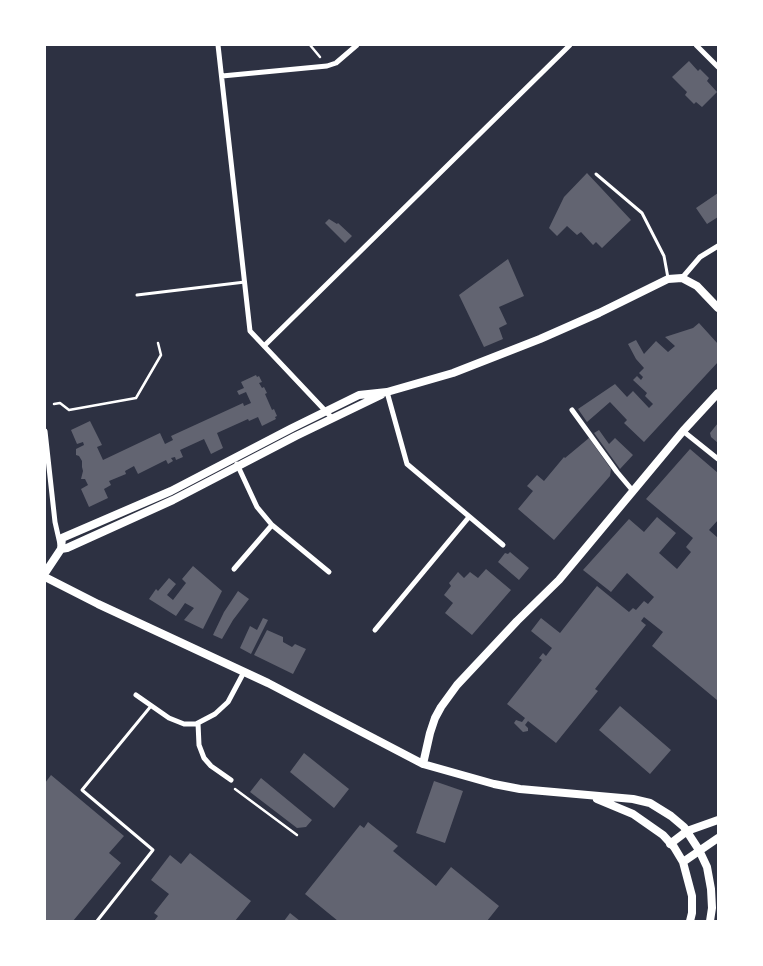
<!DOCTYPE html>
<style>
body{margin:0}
#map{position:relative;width:763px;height:966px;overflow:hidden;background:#2d3142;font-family:Inter,sans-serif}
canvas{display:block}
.frame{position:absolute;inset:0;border:46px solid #fff;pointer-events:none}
</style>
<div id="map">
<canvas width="763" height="966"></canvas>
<div class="frame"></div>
</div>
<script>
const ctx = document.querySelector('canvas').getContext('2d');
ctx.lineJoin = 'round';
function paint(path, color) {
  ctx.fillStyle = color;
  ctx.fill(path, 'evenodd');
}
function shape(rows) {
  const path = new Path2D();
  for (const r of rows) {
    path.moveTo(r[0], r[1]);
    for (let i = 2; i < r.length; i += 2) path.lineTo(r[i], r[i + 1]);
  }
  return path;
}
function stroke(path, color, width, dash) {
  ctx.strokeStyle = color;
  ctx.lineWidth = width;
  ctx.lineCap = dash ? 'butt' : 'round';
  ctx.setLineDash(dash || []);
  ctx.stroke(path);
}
const building = shape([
 [689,61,698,71,700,69,709,78,707,81,717,92,702,107,696,102,694,104,685,95,687,92,672,77],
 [587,173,631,220,602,248,596,242,593,245,581,232,577,235,567,226,557,236,549,228,564,197],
 [718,193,718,217,707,224,696,208],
 [329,219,337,224,338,223,352,236,345,243,325,223],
 [508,259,524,296,499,307,507,324,499,328,503,339,484,347,459,295],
 [699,323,718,344,718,362,644,442,624,423,627,420,610,402,587,422,578,409,615,384,627,397,633,391,649,408,653,404,645,396,647,393,633,380,637,376,641,380,643,377,639,373,644,368,636,359,628,344,636,340,644,354,656,341,668,352,675,346,665,337,693,328],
 [256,375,257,377,259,376,262,382,259,383,262,388,264,387,267,393,265,394,272,410,274,409,277,416,275,417,276,419,262,426,258,417,249,421,248,419,217,433,223,448,211,454,204,439,180,450,183,457,176,460,175,457,171,458,173,461,168,464,166,460,138,474,134,466,125,471,126,474,109,481,111,485,104,489,108,498,89,507,81,489,88,485,85,479,81,479,83,471,82,467,82,461,79,456,76,455,76,449,84,445,83,442,77,444,71,430,90,421,102,445,97,447,103,460,160,433,165,444,173,440,171,436,243,403,244,406,251,403,246,392,239,395,237,391,244,388,241,382],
 [718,423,718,443,711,437,710,433],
 [599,430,609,444,615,438,633,455,620,469,594,433],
 [589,438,611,469,610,476,554,540,518,509,533,491,527,486,537,475,544,481,564,457,565,458],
 [690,449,718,473,718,520,709,530,718,538,718,699,717,700,652,646,663,632,644,617,641,621,646,625,595,689,598,691,556,743,528,721,525,725,528,728,528,731,523,732,514,723,516,720,522,722,525,718,507,704,542,660,539,658,543,653,546,656,552,648,531,631,541,618,560,633,597,586,629,612,633,608,636,610,644,601,648,604,654,597,627,573,611,592,583,570,629,519,644,532,657,517,676,533,659,553,677,569,691,552,686,547,693,538,646,499],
 [510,552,529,568,519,580,498,562,505,553,508,554],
 [193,566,222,591,203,629,184,620,194,608,185,603,176,616,149,599,156,589,158,591,169,578,176,584,167,595,173,600,186,583,182,579],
 [486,569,511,590,472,635,445,613,453,603,444,595,451,586,449,583,458,572,464,578,470,572,478,578],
 [238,591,249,599,233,620,222,639,213,635,224,612],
 [263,618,268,620,251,654,240,648,250,626,257,630],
 [267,630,283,637,283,642,292,647,295,644,306,649,293,674,254,655],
 [620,706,671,750,650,774,599,730],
 [304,753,349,789,334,808,290,772],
 [51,775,124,836,109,853,121,863,73,921,45,921,45,783],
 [261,778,312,820,306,827,297,828,250,792],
 [434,781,463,791,445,843,416,833],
 [368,822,398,846,393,851,436,886,451,867,499,906,487,921,338,921,305,894,360,825,364,828],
 [190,853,251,901,235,921,154,921,158,916,154,913,169,894,151,880,170,855,181,864],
 [290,913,300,921,284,921]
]);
const path = shape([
 [310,45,320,57],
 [54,404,60,403,69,410,136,398,161,355,158,343],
 [235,789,297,835]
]);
const service = shape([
 [596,174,642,213,664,256,668,278],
 [137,295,245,282],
 [97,921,153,850,82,790,151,706]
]);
const minor = shape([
 [218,45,250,331,333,419],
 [696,45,718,67],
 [222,76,327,66,336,63,357,45],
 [682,278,700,257,718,246],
 [264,346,570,45],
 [387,392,407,464,503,545],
 [572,410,617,472,633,491],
 [45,431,55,522,60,544],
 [683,431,718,459],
 [237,464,257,507,272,525,329,572],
 [234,569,272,525],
 [375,630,469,517],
 [136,695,169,718,184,724,196,724,215,714,228,702,244,672],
 [198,723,199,745,204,758,211,766,231,780]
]);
const tertiary = shape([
 [61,549,67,548,173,500,296,436,381,395],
 [45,573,61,549,62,538,171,491,292,428,359,395,387,392,453,373,540,339,599,313,668,279,682,278,697,286,718,308],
 [45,577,98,604,268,683,423,764,494,784,520,789,633,799,650,803,671,816,684,827,699,850,707,867,711,889,712,908,710,921],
 [423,764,430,733,435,718,441,707,457,685,517,621,559,580,683,431,718,393],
 [597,799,633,814,663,835,674,847,683,862,692,896,692,913,690,921],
 [670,844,687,831,718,820],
 [683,862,718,838]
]);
paint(building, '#626471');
stroke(path, '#fff', 2.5);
stroke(service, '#fff', 3);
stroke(minor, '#fff', 5);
stroke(tertiary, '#fff', 8);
</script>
